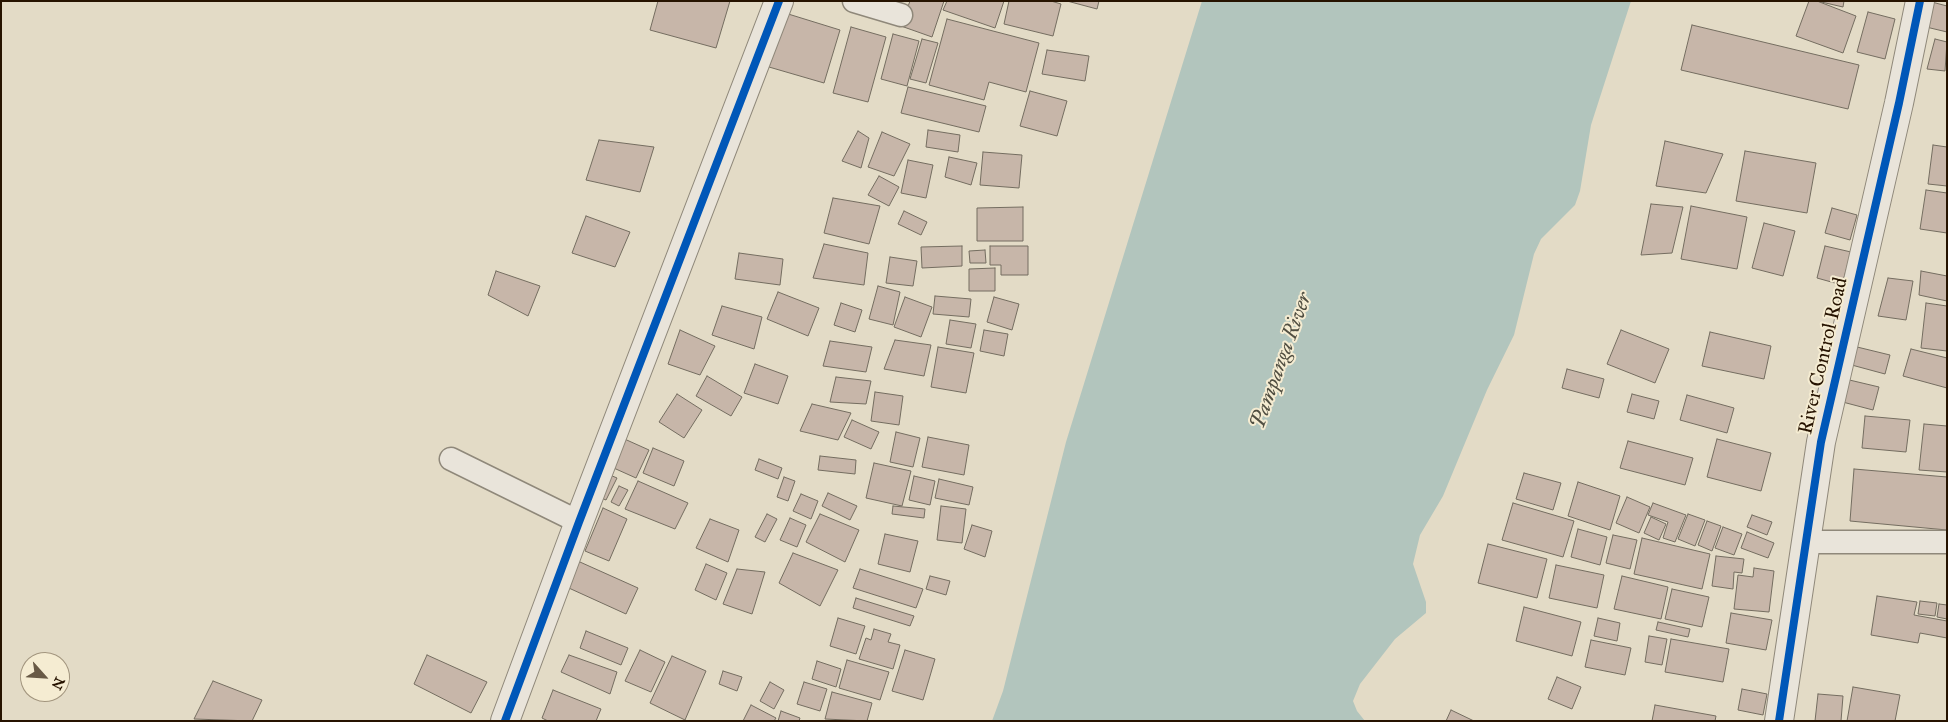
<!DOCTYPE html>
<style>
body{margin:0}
#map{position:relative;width:1948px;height:722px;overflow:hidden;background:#e3dbc6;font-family:"IM FELL Great Primer",serif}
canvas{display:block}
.frame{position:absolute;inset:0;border:2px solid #261300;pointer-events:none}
.north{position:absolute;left:20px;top:652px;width:50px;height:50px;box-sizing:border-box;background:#f5ecd2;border:1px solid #a2957e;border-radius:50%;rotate:116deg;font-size:14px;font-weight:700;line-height:20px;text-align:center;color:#261300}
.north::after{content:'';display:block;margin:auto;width:18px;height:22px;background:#685945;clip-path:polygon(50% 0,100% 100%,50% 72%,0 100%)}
</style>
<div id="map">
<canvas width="1948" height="722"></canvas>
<div class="frame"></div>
<div class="north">N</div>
</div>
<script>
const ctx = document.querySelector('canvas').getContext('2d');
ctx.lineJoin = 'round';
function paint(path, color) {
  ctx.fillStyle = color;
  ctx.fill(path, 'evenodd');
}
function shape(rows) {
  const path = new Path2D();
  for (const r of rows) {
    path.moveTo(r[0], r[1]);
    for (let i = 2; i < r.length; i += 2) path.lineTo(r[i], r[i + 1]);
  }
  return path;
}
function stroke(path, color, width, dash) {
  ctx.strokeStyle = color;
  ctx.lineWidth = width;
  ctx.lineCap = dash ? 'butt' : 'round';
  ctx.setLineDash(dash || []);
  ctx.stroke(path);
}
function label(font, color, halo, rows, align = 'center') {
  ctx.font = font + ' "IM FELL Great Primer",serif';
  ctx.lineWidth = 4;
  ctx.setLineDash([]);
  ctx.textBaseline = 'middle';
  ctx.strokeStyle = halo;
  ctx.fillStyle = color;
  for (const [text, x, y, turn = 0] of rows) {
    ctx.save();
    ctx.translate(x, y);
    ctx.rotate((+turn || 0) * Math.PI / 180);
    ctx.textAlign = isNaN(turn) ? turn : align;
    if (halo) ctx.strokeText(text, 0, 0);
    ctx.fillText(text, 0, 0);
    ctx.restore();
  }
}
const water = shape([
 [1202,1,1631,1,1591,125,1580,191,1575,205,1541,239,1534,254,1514,335,1487,390,1443,496,1420,535,1413,564,1426,602,1426,613,1395,639,1360,684,1353,701,1357,711,1365,721,992,721,1003,691,1066,442]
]);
const building = shape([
 [658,1,730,1,716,48,650,30,658,1],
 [910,1,944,1,932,37,901,26,910,1],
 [947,1,1004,1,995,28,943,10,947,1],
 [1009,1,1051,1,1061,4,1053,36,1004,24,1009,1],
 [1067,1,1099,1,1097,9,1067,1],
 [1809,1,1817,1,1856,16,1843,53,1796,36,1809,1],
 [1817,1,1844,1,1843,7,1817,1],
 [1928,1,1947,6,1947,32,1922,26,1928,1],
 [1868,12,1895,19,1885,59,1857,52,1868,12],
 [785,13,840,30,824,83,769,67,785,13],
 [947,19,1039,43,1026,92,989,82,984,100,929,85,947,19],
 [1692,25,1859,65,1848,109,1681,70,1692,25],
 [851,27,886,37,868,102,833,93,851,27],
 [893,34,919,41,907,86,881,79,893,34],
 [922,39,938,43,926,83,910,79,922,39],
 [1935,39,1947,42,1945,71,1927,69,1935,39],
 [1047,50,1089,56,1085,81,1042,74,1047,50],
 [908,87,986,106,979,132,901,113,908,87],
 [1030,91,1067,101,1057,136,1020,126,1030,91],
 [928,130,960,135,958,152,926,147,928,130],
 [858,131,869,138,861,168,842,161,858,131],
 [882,132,910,144,894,176,868,167,882,132],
 [599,140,654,147,640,192,586,180,599,140],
 [1665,141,1723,154,1706,193,1656,186,1665,141],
 [1933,145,1947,147,1947,186,1928,184,1933,145],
 [1745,151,1816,163,1807,213,1736,201,1745,151],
 [983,152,1022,155,1019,188,980,185,983,152],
 [949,157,977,163,971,185,945,177,949,157],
 [908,160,933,165,926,198,901,193,908,160],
 [879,176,899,187,889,206,868,195,879,176],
 [1926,190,1947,193,1947,233,1920,229,1926,190],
 [833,198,880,206,869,244,824,233,833,198],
 [1651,204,1683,207,1672,253,1641,255,1651,204],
 [1691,206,1747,217,1737,269,1681,259,1691,206],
 [1023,207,1023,241,977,241,977,208,1023,207],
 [1832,208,1857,215,1850,240,1825,233,1832,208],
 [904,211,927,222,921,235,898,224,904,211],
 [586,216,630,232,615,267,572,253,586,216],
 [1764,223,1795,231,1783,276,1752,268,1764,223],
 [824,244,868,253,864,285,813,278,824,244],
 [962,246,962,266,922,268,921,247,962,246],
 [990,246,1028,246,1028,275,1001,275,1001,265,990,265,990,246],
 [1825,246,1851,252,1842,285,1817,278,1825,246],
 [985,250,986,263,970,263,969,251,985,250],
 [739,253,783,259,780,285,735,279,739,253],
 [890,257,917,261,913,286,886,283,890,257],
 [995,268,995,291,969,291,969,269,995,268],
 [496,271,540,286,528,316,488,295,496,271],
 [1921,271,1947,276,1947,301,1919,295,1921,271],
 [1888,278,1913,281,1906,320,1878,316,1888,278],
 [878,286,900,292,893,325,869,319,878,286],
 [778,292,819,308,808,336,767,319,778,292],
 [935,296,971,299,969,317,933,314,935,296],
 [905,297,932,307,921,337,894,327,905,297],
 [994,297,1019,304,1012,330,987,322,994,297],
 [841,303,862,310,855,332,834,325,841,303],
 [1926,303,1947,306,1947,351,1921,348,1926,303],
 [722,306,762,317,754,349,712,335,722,306],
 [950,320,976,324,971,348,946,344,950,320],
 [680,330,715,346,700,375,668,364,680,330],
 [984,330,1008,334,1004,356,980,351,984,330],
 [1621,330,1669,349,1655,383,1607,364,1621,330],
 [1710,332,1771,346,1764,379,1702,366,1710,332],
 [895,340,931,345,924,376,884,369,895,340],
 [830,341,872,347,866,372,823,366,830,341],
 [1853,346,1890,355,1885,374,1848,364,1853,346],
 [938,347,974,353,966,393,931,387,938,347],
 [1911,349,1947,358,1947,388,1903,376,1911,349],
 [755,364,788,376,778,404,744,393,755,364],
 [1567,369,1604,379,1599,398,1562,388,1567,369],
 [707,376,742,397,731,416,696,396,707,376],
 [836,377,871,381,866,404,830,402,836,377],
 [1841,378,1879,387,1873,410,1835,400,1841,378],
 [875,392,903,396,899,425,871,421,875,392],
 [677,394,702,410,684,438,659,422,677,394],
 [1632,394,1659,401,1654,419,1627,412,1632,394],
 [1687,395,1734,408,1727,433,1680,420,1687,395],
 [812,404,851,413,838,440,800,431,812,404],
 [1865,416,1910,420,1906,452,1862,448,1865,416],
 [852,420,879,432,871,449,844,437,852,420],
 [1924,424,1947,426,1947,472,1919,470,1924,424],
 [896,432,920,438,913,467,890,462,896,432],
 [620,437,649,450,636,478,607,465,620,437],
 [928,437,969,445,964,475,922,467,928,437],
 [1717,439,1771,453,1761,491,1707,477,1717,439],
 [1628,441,1693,458,1685,485,1620,468,1628,441],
 [653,448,684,461,674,486,643,473,653,448],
 [820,456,856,460,855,474,818,470,820,456],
 [759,459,782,468,778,479,755,470,759,459],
 [874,463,911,471,902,506,866,498,874,463],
 [1854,469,1947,477,1947,530,1850,521,1854,469],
 [603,472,617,478,606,500,592,494,603,472],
 [1524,473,1561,483,1553,510,1516,499,1524,473],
 [914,476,935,481,930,505,909,500,914,476],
 [784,477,795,481,788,501,777,497,784,477],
 [939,479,973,487,969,505,935,498,939,479],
 [638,481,688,503,675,529,625,509,638,481],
 [1578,482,1620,496,1610,530,1568,516,1578,482],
 [619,486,628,490,619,506,611,502,619,486],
 [828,493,857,506,850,520,822,506,828,493],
 [801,494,818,501,811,519,793,511,801,494],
 [1627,497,1650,507,1639,533,1616,523,1627,497],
 [1513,503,1574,521,1563,557,1502,540,1513,503],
 [1653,503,1686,515,1675,542,1663,538,1668,522,1648,515,1653,503],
 [893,506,925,509,924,518,892,514,893,506],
 [941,506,966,509,962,543,937,540,941,506],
 [603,508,627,519,609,561,585,551,603,508],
 [767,514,777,519,765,542,755,537,767,514],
 [820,514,859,530,845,562,806,542,820,514],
 [1688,514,1705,520,1695,546,1678,539,1688,514],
 [1752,515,1772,522,1767,535,1747,527,1752,515],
 [1651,517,1666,524,1659,540,1644,533,1651,517],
 [790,518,806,525,797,547,780,540,790,518],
 [710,519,739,530,728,562,696,548,710,519],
 [1707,521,1721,526,1712,551,1698,545,1707,521],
 [972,525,992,531,985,557,964,549,972,525],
 [1723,527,1742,534,1734,555,1715,548,1723,527],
 [1578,529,1607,537,1600,565,1571,557,1578,529],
 [1747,532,1774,543,1768,558,1741,548,1747,532],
 [885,534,918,541,910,572,878,564,885,534],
 [1613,535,1637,540,1630,569,1606,563,1613,535],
 [1642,538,1710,554,1702,589,1634,574,1642,538],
 [1488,544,1547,559,1537,598,1478,583,1488,544],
 [793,553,838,570,820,606,779,583,793,553],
 [1716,556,1744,559,1742,573,1734,572,1733,589,1712,586,1716,556],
 [571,558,638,588,626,614,560,584,571,558],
 [706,564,727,573,716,600,695,590,706,564],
 [1556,565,1604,575,1597,608,1549,598,1556,565],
 [1754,568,1774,571,1769,612,1734,609,1738,575,1753,577,1754,568],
 [737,569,765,572,752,614,723,604,737,569],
 [860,569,923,589,916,608,853,588,860,569],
 [930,576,950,581,946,595,926,589,930,576],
 [1622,576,1668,587,1661,619,1614,609,1622,576],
 [1672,589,1709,597,1702,627,1665,619,1672,589],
 [1877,596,1917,602,1914,615,1947,621,1947,638,1920,633,1918,643,1871,635,1877,596],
 [856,598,914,616,910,626,853,608,856,598],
 [1920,601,1937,603,1935,616,1918,614,1920,601],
 [1939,604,1947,605,1947,619,1937,617,1939,604],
 [1524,607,1581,622,1572,656,1516,641,1524,607],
 [1731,613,1772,620,1766,650,1726,643,1731,613],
 [838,618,865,626,856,654,830,646,838,618],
 [1598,618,1620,623,1617,641,1594,636,1598,618],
 [1658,622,1690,629,1688,637,1656,630,1658,622],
 [874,629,891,634,888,642,900,645,893,669,859,659,866,638,871,640,874,629],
 [586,631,628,648,621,665,580,648,586,631],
 [1649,636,1667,639,1662,665,1645,662,1649,636],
 [1671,639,1729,649,1723,682,1665,672,1671,639],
 [1591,640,1631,648,1625,675,1585,667,1591,640],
 [640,650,665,662,651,692,625,681,640,650],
 [905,650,935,659,923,700,892,691,905,650],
 [427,655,487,682,471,713,414,684,427,655],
 [569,655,617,672,610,694,561,672,569,655],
 [672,656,706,671,685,720,650,703,672,656],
 [847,660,889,672,880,700,839,688,847,660],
 [817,661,841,669,836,687,812,679,817,661],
 [723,671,742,677,737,691,719,684,723,671],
 [1557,677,1581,687,1572,709,1548,699,1557,677],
 [213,681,262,700,252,721,194,719,213,681],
 [770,682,784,690,774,709,760,701,770,682],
 [804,682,827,689,820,711,797,704,804,682],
 [1853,687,1900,695,1895,721,1847,721,1853,687],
 [1742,689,1767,694,1763,715,1738,710,1742,689],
 [553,690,601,709,596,721,548,721,542,718,553,690],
 [832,692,872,703,867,721,825,719,832,692],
 [1818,694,1843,696,1841,721,1815,721,1818,694],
 [751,705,776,718,774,721,743,721,751,705],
 [1655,705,1716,716,1715,721,1652,721,1655,705],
 [1451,710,1474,721,1446,721,1451,710],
 [781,711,800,718,799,721,778,721,781,711]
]);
const minor = shape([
 [854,1,901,15],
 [451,459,579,522],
 [1806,542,1947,542]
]);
const tertiary = shape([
 [505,721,579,522,779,1],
 [1779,721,1821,442,1899,103,1920,1]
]);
const cycleway = shape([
 [505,721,579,522,779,1],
 [1779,721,1821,442,1899,103,1920,1]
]);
const streetNames = [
 ["River Control Road",1824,356,-77]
];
const waterNames = [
 ["Pampanga River",1282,361,-70]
];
paint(water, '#b2c5bd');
paint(building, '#c7b6a9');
stroke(building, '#746d60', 1);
stroke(minor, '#8f887a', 25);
stroke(tertiary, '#8f887a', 30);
stroke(minor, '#e9e4da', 22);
stroke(tertiary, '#e9e4da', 28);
stroke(cycleway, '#0057b8', 8);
label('20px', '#261300', '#f5ecd2', streetNames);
label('italic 21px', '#504e41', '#f5ecd2', waterNames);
</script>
